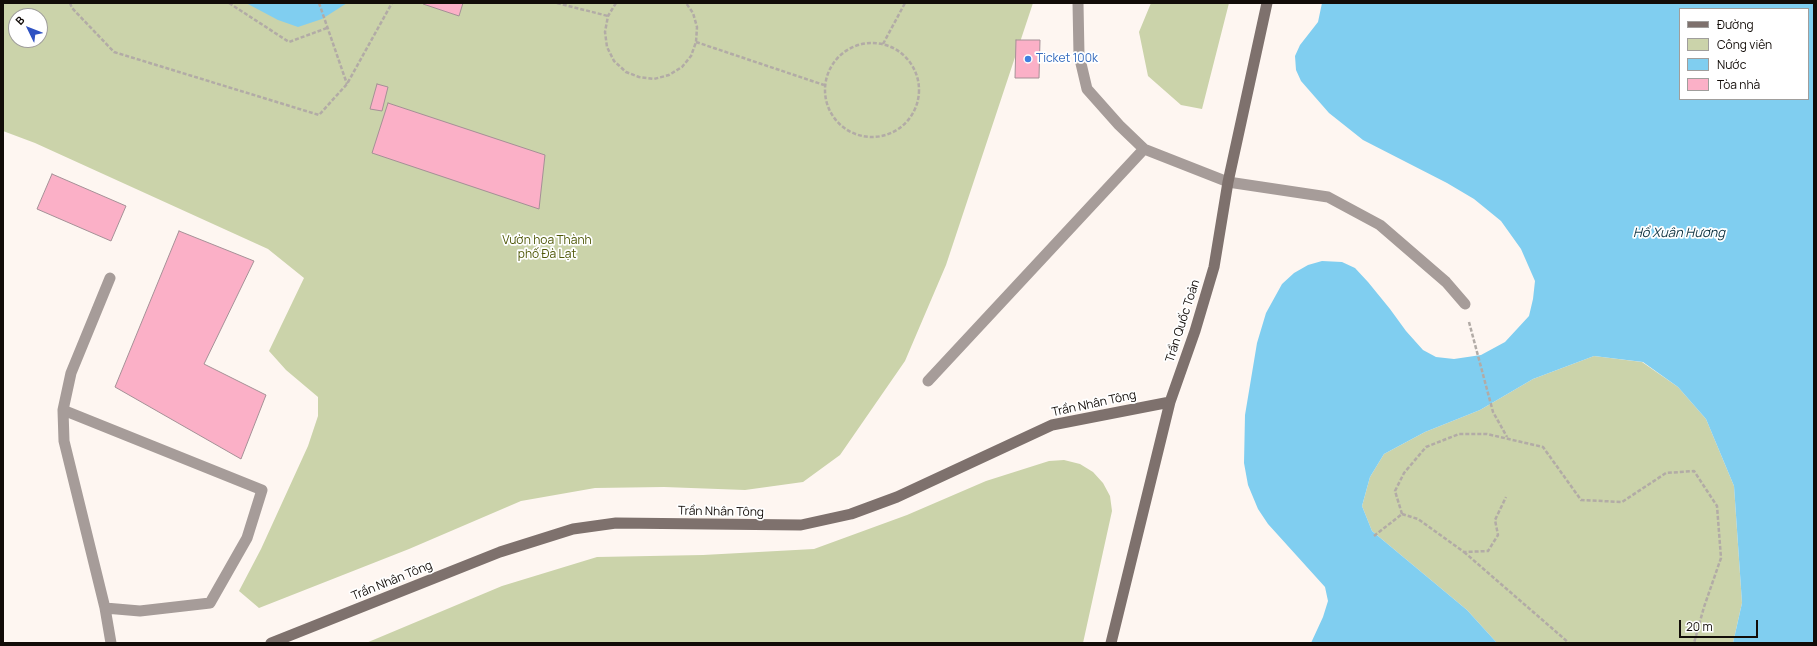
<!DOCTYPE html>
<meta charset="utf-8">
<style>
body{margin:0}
#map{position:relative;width:1817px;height:646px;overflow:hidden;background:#fef6f1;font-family:Manrope,sans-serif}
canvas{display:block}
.frame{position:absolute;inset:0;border:4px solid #120c08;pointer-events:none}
.legend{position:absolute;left:1679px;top:8px;width:130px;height:92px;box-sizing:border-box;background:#fff;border:1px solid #a09e9c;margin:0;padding:5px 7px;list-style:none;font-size:12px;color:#120c08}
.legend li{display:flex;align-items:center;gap:8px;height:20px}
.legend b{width:20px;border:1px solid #a09e9c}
.north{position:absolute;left:8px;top:8px;width:40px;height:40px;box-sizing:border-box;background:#fff;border:1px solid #a09e9c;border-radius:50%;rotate:313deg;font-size:11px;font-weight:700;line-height:16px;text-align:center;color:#120c08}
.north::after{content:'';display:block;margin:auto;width:14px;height:18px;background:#2f52c2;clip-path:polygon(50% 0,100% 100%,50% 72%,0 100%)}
.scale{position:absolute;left:1679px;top:620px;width:79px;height:18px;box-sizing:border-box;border:2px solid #120c08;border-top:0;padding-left:5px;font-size:12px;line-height:14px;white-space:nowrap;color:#120c08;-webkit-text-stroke:3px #fff;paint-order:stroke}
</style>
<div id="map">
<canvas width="1817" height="646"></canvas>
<div class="frame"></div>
<ul class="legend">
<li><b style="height:5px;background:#7e716d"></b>Đường</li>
<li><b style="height:11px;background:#cbd3aa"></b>Công viên</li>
<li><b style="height:11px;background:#80cef0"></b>Nước</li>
<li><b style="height:11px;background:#fbb0c7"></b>Tòa nhà</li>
</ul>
<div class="north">B</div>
<div class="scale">20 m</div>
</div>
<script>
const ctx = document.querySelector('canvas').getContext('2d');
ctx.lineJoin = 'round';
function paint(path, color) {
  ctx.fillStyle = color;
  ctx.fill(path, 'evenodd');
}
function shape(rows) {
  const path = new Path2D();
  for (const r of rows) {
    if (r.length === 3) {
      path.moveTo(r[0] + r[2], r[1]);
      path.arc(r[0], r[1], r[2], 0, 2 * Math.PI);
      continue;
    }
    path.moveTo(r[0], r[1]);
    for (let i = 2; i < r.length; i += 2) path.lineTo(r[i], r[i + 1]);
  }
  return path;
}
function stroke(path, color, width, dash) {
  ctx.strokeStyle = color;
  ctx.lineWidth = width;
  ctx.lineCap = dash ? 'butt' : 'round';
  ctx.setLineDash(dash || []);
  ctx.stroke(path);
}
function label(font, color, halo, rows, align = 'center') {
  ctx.font = font + ' Manrope,sans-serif';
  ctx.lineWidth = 3.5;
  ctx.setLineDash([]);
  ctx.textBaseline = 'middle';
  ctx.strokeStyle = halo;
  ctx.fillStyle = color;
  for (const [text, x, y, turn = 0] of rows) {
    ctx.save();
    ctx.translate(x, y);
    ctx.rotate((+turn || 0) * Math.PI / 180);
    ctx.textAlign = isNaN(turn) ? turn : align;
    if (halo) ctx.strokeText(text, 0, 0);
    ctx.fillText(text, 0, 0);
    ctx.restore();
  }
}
const green = shape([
 [3,3,1033,3,946,265,905,361,840,455,803,482,745,490,664,487,595,488,521,501,409,549,259,608,239,591,261,549,308,446,318,416,318,397,286,370,269,351,304,278,268,249,35,143,3,131],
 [16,16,40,16,40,40,16,40],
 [1151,3,1229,3,1202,109,1181,105,1148,76,1139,32],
 [1594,356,1642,362,1678,387,1706,419,1734,486,1742,603,1733,643,1497,643,1467,610,1372,531,1362,506,1370,477,1384,454,1425,432,1480,410,1533,379],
 [1064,460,1080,464,1093,472,1103,483,1110,496,1112,511,1083,643,366,643,502,586,597,557,703,555,814,549,907,515,986,481,1049,461]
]);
const water = shape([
 [246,3,347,3,322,19,298,27,278,20],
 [1322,3,1814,3,1814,643,1733,643,1742,603,1734,486,1706,419,1678,387,1643,362,1594,356,1533,379,1480,410,1425,432,1384,454,1370,477,1362,506,1372,531,1467,610,1497,643,1311,643,1323,617,1328,601,1325,587,1268,524,1258,509,1248,485,1244,463,1245,415,1257,343,1266,313,1282,284,1294,273,1308,265,1322,261,1342,262,1355,268,1368,282,1390,309,1406,331,1423,350,1436,357,1454,359,1481,355,1505,342,1529,316,1533,299,1535,281,1521,249,1501,221,1474,199,1447,183,1363,140,1329,113,1301,81,1296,70,1295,56,1300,45,1318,22],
 [1680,9,1808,9,1808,99,1680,99]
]);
const building = shape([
 [423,3,463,3,459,16,423,4,423,3],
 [1016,40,1040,40,1039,78,1015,78,1016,40],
 [377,84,388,87,382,111,370,109,377,84],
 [388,103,545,155,539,209,372,153,388,103],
 [52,174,126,206,111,241,37,209,52,174],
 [179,231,254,261,204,364,266,395,241,459,115,387,179,231]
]);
const path = shape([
 [70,3,72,8,114,52,319,115,347,84,392,3],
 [229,3,289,42,327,28],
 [319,3,347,84],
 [557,3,608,16],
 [616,3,608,16,605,32,607,47,614,61,626,72,639,77,654,79,669,75,682,67,691,56,696,42,697,27,693,13,686,3],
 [696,42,824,85],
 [872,90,47],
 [883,44,905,3],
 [1469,322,1493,412,1507,437],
 [1402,514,1395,491,1404,473,1426,447,1459,434,1487,434,1543,447,1581,500,1622,502,1666,473,1694,471,1717,506,1721,558,1704,607,1694,643],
 [1402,514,1418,519,1464,552,1488,551,1498,535,1495,520,1506,497],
 [1374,536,1402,514],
 [1464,552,1569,643]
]);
const service = shape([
 [1078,3,1079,55,1087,89,1119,125,1144,149,1228,182,1328,197,1380,225,1446,282,1465,304],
 [110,278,71,373,63,410,64,441,105,608,111,643],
 [928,381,1144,149],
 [63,410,262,490,247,538,210,603,140,611,105,608]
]);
const secondary = shape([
 [271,643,500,552,573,529,616,523,801,525,851,514,897,497,1052,425,1170,402],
 [1111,643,1170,402,1195,331,1214,267,1228,182,1267,3]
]);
const markers = [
 [1028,59,4,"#3f7fe0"]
];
const shopNames = [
 ["Ticket 100k",1036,59]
];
const parkNames = [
 ["Vườn hoa Thành",547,241],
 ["phố Đà Lạt",547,255]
];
const streetNames = [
 ["Trần Quốc Toản",1183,321,-72],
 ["Trần Nhân Tông",1094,404,-12],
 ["Trần Nhân Tông",721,512,1],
 ["Trần Nhân Tông",392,581,-22]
];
const waterNames = [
 ["Hồ Xuân Hương",1679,233]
];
paint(green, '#cbd3aa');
paint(water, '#80cef0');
paint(building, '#fbb0c7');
stroke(building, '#a59096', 1);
stroke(path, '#b2aba6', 2.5, [4, 2]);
stroke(service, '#a69c99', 11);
stroke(secondary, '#7e716d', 11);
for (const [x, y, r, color] of markers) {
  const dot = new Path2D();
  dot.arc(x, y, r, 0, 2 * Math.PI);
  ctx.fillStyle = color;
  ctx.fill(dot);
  stroke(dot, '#fff', 1.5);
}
label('12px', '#366cbe', '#fff', shopNames, 'left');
label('12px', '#4f5808', '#fff', parkNames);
label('12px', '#120c08', '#fff', streetNames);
label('italic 13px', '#0f3442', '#fff', waterNames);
</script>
